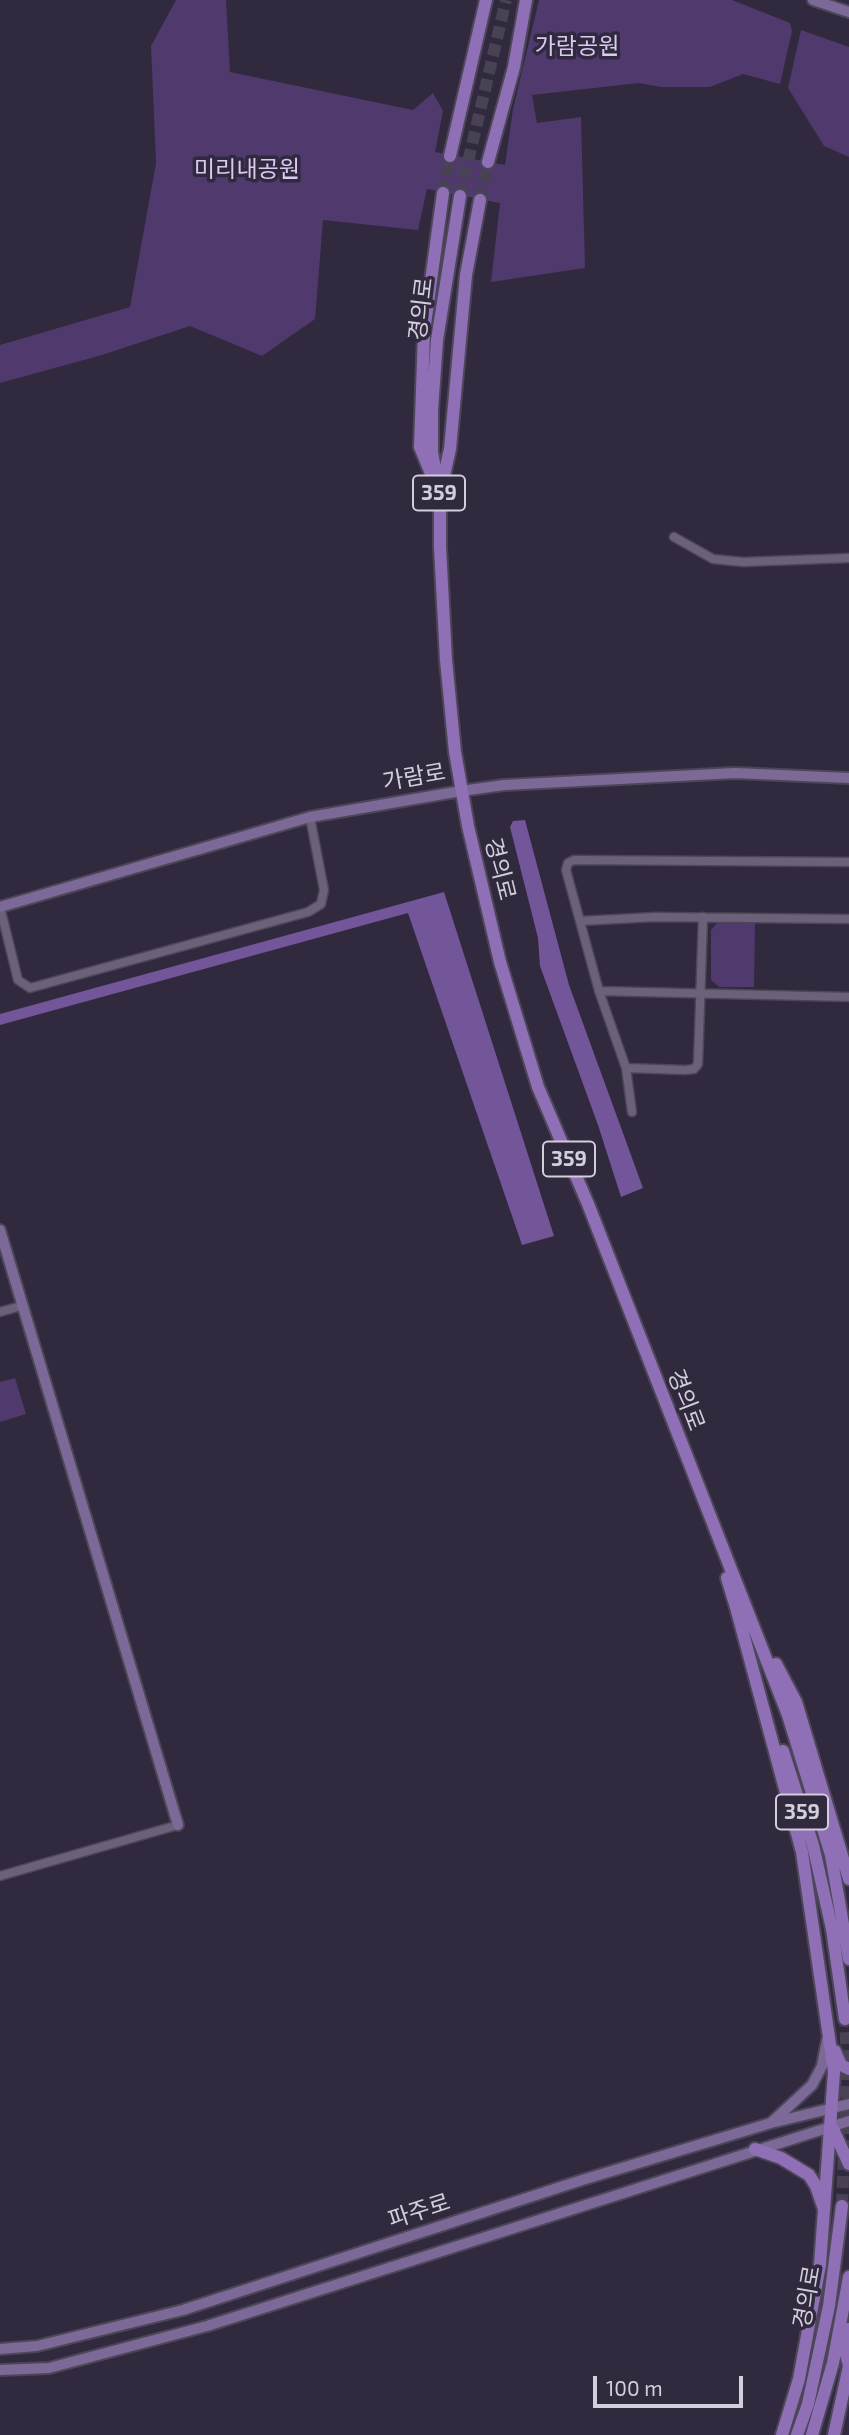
<!DOCTYPE html>
<meta charset="utf-8">
<style>
body{margin:0}
#map{position:relative;width:849px;height:2435px;overflow:hidden;background:#31293d;font-family:"Exo 2",sans-serif}
canvas{display:block}
.scale{position:absolute;left:593px;top:2376px;width:150px;height:32px;box-sizing:border-box;border:4px solid #d3cedc;border-top:0;padding-left:9px;font-size:21px;line-height:24px;white-space:nowrap;color:#d3cedc;-webkit-text-stroke:5px #31293d;paint-order:stroke}
</style>
<div id="map">
<canvas width="849" height="2435"></canvas>
<div class="scale">100 m</div>
</div>
<script>
const ctx = document.querySelector('canvas').getContext('2d');
ctx.lineJoin = 'round';
function paint(path, color) {
  ctx.fillStyle = color;
  ctx.fill(path, 'evenodd');
}
function shape(rows) {
  const path = new Path2D();
  for (const r of rows) {
    path.moveTo(r[0], r[1]);
    for (let i = 2; i < r.length; i += 2) path.lineTo(r[i], r[i + 1]);
  }
  return path;
}
function stroke(path, color, width, dash) {
  ctx.strokeStyle = color;
  ctx.lineWidth = width;
  ctx.lineCap = dash ? 'butt' : 'round';
  ctx.setLineDash(dash || []);
  ctx.stroke(path);
}
function label(font, color, halo, rows, align = 'center') {
  ctx.font = font + ' "Exo 2","Noto Sans KR",sans-serif';
  ctx.lineWidth = 7;
  ctx.setLineDash([]);
  ctx.textBaseline = 'middle';
  ctx.strokeStyle = halo;
  ctx.fillStyle = color;
  for (const [text, x, y, turn = 0] of rows) {
    ctx.save();
    ctx.translate(x, y);
    ctx.rotate((+turn || 0) * Math.PI / 180);
    ctx.textAlign = isNaN(turn) ? turn : align;
    if (halo) ctx.strokeText(text, 0, 0);
    ctx.fillText(text, 0, 0);
    ctx.restore();
  }
}
const green = shape([
 [176,0,226,0,230,72,413,110,433,93,443,111,435,152,505,165,513,109,539,0,732,0,790,23,792,31,780,84,743,74,710,87,661,87,639,83,532,95,537,123,581,117,585,268,491,282,500,203,427,189,418,230,323,220,315,319,262,356,190,326,102,355,0,383,0,345,130,307,156,163,151,46],
 [801,30,849,47,849,157,824,146,788,88],
 [717,923,755,923,754,987,719,987,711,980,711,930],
 [15,1378,26,1414,0,1422,0,1382]
]);
const forest = shape([
 [525,820,569,985,643,1188,621,1197,598,1125,540,966,538,938,510,827,513,821],
 [444,892,554,1236,522,1245,408,913,0,1025,0,1014]
]);
const primaryTunnel = shape([
 [443,193,450,156],
 [460,196,506,0],
 [480,200,488,162],
 [842,2206,847,2060,845,2019]
]);
const street = shape([
 [674,537,713,559,743,562,849,558],
 [0,907,18,980,30,988,308,912,321,904,324,890,310,817],
 [580,921,655,917,849,919],
 [599,991,849,997],
 [626,1068,685,1070,694,1069,698,1064,703,917],
 [632,1112,626,1068,599,991,566,870,568,863,574,860,849,862],
 [0,1312,21,1306],
 [0,1876,178,1825]
]);
const secondary = shape([
 [813,0,849,12],
 [0,907,310,817,461,791,504,785,735,773,849,778],
 [0,1230,178,1825],
 [772,2122,812,2085,822,2066,827,2040],
 [0,2349,37,2346,183,2310,582,2180,771,2123,849,2104],
 [0,2370,49,2368,207,2326,849,2121]
]);
const primary = shape([
 [450,156,486,0],
 [488,162,514,67,526,0],
 [460,196,437,340,432,410,432,452,440,496,440,547,446,660,455,752,468,826,500,962,538,1087,588,1204,788,1715,831,1855,849,1959],
 [432,476,420,447,424,332,443,193],
 [441,489,450,449,466,275,480,200],
 [727,1578,739,1617],
 [737,1611,802,1852,834,2072,820,2265,799,2379,782,2435],
 [776,1664,796,1702,849,1879],
 [783,1751,813,1845,832,1929,845,2019],
 [835,2051,841,2065,849,2069],
 [833,2129,849,2164],
 [755,2149,781,2158,809,2175,816,2186,824,2209],
 [849,2329,845,2351,849,2365],
 [797,2435,808,2404,829,2306,842,2206],
 [812,2435,833,2363,849,2277],
 [834,2435,849,2366]
]);
const shields = [
 [439,493,52],
 [569,1159,52],
 [802,1812,52]
];
const shieldNames = [
 ["359",439,493],
 ["359",569,1159],
 ["359",802,1812]
];
const parkNames = [
 ["가람공원",577,46],
 ["미리내공원",247,169]
];
const streetNames = [
 ["경의로",421,309,-83],
 ["가람로",414,777,-10],
 ["경의로",500,869,76],
 ["경의로",686,1400,69],
 ["파주로",419,2211,-18],
 ["경의로",807,2297,-80]
];
paint(green, '#50396d');
paint(forest, '#73559a');
stroke(primaryTunnel, '#494255', 12, [12, 6]);
stroke(street, '#4d4658', 11);
stroke(secondary, '#4d4658', 14);
stroke(primary, '#4d4658', 16);
stroke(street, '#6b6279', 8);
stroke(secondary, '#7d6998', 10);
stroke(primary, '#8f70b7', 12);
for (const [x, y, w] of shields) {
  const box = new Path2D();
  box.roundRect(x - w / 2, y - 17.5, w, 35, 5);
  ctx.fillStyle = '#31293d';
  ctx.fill(box);
  stroke(box, '#d3cedc', 2);
}
label('bold 21px', '#d3cedc', null, shieldNames);
label('23px', '#dacaf2', '#31293d', parkNames);
label('23px', '#d3cedc', '#31293d', streetNames);
</script>
